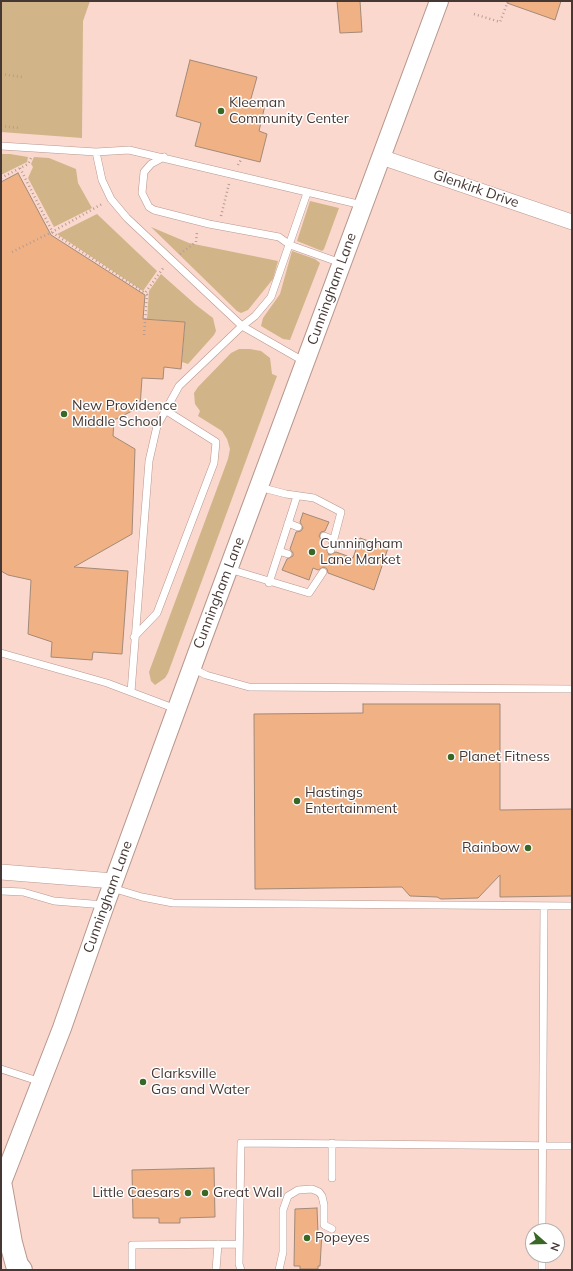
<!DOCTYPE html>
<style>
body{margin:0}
#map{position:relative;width:573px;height:1271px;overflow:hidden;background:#fad8ce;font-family:Mulish,sans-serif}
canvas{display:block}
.frame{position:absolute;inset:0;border:2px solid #453834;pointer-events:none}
.north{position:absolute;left:525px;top:1223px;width:40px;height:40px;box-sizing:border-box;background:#fff;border:1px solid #b5afae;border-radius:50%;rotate:110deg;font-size:11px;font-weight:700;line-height:16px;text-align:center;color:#453834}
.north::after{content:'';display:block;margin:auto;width:14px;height:18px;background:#396725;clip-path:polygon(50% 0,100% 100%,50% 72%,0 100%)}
</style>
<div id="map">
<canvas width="573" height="1271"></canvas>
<div class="frame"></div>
<div class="north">N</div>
</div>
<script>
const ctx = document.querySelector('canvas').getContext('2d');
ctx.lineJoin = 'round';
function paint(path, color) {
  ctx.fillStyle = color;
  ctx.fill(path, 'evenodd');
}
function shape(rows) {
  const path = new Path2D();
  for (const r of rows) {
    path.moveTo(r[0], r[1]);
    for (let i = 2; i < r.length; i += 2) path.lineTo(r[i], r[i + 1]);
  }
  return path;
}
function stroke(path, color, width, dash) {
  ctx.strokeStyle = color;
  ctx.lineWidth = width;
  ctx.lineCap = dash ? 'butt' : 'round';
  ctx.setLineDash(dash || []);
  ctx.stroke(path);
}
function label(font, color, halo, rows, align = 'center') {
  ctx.font = font + ' Mulish,sans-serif';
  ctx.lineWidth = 3;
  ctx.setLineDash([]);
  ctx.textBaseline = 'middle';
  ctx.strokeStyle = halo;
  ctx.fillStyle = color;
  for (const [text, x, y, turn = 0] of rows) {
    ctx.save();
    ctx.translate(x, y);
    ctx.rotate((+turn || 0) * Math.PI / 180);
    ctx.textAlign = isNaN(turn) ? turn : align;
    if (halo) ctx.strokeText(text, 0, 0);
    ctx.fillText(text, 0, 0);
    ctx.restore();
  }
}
const green = shape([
 [1,1,90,1,83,21,82,138,1,132],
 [1,154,10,154,28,157,27,162,1,175],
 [34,157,49,158,76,169,78,183,92,208,54,227,28,178,33,167,31,164],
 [310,201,339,208,324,249,322,251,297,241],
 [97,214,157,271,143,291,57,234],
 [151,227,189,243,278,261,273,279,248,310,241,313,237,311],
 [292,251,315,259,320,263,290,340,283,339,261,326,263,318,280,294],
 [161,274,196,305,213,318,216,331,214,335,188,364,182,362,185,322,147,319,149,291],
 [239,349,250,349,261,351,270,358,272,374,277,376,168,673,165,678,155,685,151,681,149,672,228,459,230,449,227,439,222,431,198,416,200,411,195,404,194,393,198,387,231,353]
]);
const building = shape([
 [337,1,360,1,362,32,340,33,337,1],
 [507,1,561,1,555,20,507,3,507,1],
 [190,60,257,77,250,102,265,105,259,131,267,134,260,162,195,146,201,123,176,116,190,60],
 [18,173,51,235,145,295,143,319,185,322,181,369,164,367,163,379,142,378,140,407,114,420,113,436,135,449,132,534,74,567,128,571,122,654,93,652,92,660,51,657,52,642,28,634,31,580,8,575,1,571,1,182,18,173],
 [303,513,329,522,325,531,321,532,319,536,322,541,320,546,326,548,329,555,336,552,353,558,360,538,388,548,374,590,328,573,327,569,324,567,318,570,313,568,309,580,282,570,287,559,293,556,293,553,290,549,296,532,301,531,303,528,300,522,303,513],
 [363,704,500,704,500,810,572,809,572,896,500,897,500,875,478,898,441,899,437,897,410,896,402,887,255,889,254,714,363,713,363,704],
 [214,1168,215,1217,180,1218,180,1223,159,1223,159,1218,133,1218,132,1170,214,1168],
 [317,1208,318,1232,322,1232,320,1266,318,1266,318,1269,300,1269,300,1266,294,1266,295,1209,317,1208]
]);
const path = shape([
 [474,14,500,22,508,1],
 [1,74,22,77],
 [1,126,19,128],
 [238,165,242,158],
 [20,168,53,233,145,293,164,267],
 [1,178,28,164,31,158],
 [221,216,229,184],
 [12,252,52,232,102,204],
 [180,254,196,242,197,232],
 [144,335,147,295,145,293]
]);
const service = shape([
 [1,146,96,152,129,150,362,205],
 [96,152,102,180,111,199,127,218,242,326,305,362],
 [164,157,151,164,144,172,142,193,149,207,154,210,209,224,279,237,290,245,341,263],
 [259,487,286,494,314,498,341,512,331,550],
 [288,523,298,527],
 [324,536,334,540],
 [279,551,288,554],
 [229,569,309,593,323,572],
 [269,583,297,496],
 [134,637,157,613,214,463,216,442,165,410],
 [1,653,107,683,176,709],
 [192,668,206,675,249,687,572,689],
 [131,692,149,461,157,426,179,386,242,326,255,316,271,297,307,193],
 [112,888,142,897,173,903,572,906],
 [1,891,23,892,54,901,105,905],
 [1,1069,41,1082],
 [332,1143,332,1178],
 [542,1231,544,906],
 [542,1255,542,1270],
 [132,1270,132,1245,239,1244],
 [216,1270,218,1244],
 [241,1270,239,1264,241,1143,572,1146],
 [279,1270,283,1252,283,1210,288,1196,298,1190,312,1189,319,1192,322,1196,324,1205,324,1225,332,1229]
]);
const minor = shape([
 [381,157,572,222],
 [1,872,114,881]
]);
const tertiary = shape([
 [1,1185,62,1028,105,905,199,648,439,1]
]);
const trunk = shape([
 [1,1187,11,1243,17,1265,21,1270]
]);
const markers = [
 [221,111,4,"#396725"],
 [64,414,4,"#396725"],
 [312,552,4,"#396725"],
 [451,757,4,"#396725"],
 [297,801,4,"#396725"],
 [528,848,4,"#396725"],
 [143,1082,4,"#396725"],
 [188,1193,4,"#396725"],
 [205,1193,4,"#396725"],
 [307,1238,4,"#396725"]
];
const poiNames = [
 ["Kleeman",229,103],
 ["Community Center",229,119],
 ["New Providence",72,406],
 ["Middle School",72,422],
 ["Cunningham",320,544],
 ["Lane Market",320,560],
 ["Planet Fitness",459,757],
 ["Hastings",305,793],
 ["Entertainment",305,809],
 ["Rainbow",520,848,"right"],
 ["Clarksville",151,1074],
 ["Gas and Water",151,1090],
 ["Little Caesars",180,1193,"right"],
 ["Great Wall",213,1193],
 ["Popeyes",315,1238]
];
const streetNames = [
 ["Glenkirk Drive",476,189,19],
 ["Cunningham Lane",332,289,-70],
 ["Cunningham Lane",219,593,-69],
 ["Cunningham Lane",108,897,-70]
];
paint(green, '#d2b489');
paint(building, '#f0b285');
stroke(building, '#a28977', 1);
stroke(service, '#b7978e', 8);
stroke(minor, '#b7978e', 16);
stroke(tertiary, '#b7978e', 20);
stroke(trunk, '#b7978e', 24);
stroke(path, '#b69c94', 2.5, [1, 3]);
stroke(service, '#fff', 7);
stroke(minor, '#fff', 15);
stroke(tertiary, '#fff', 18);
stroke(trunk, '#fff', 22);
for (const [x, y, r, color] of markers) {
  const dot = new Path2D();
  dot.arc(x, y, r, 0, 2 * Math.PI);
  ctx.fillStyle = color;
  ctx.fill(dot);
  stroke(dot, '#fff', 1.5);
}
label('14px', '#453834', '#fff', poiNames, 'left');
label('14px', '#453834', '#fff', streetNames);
</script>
